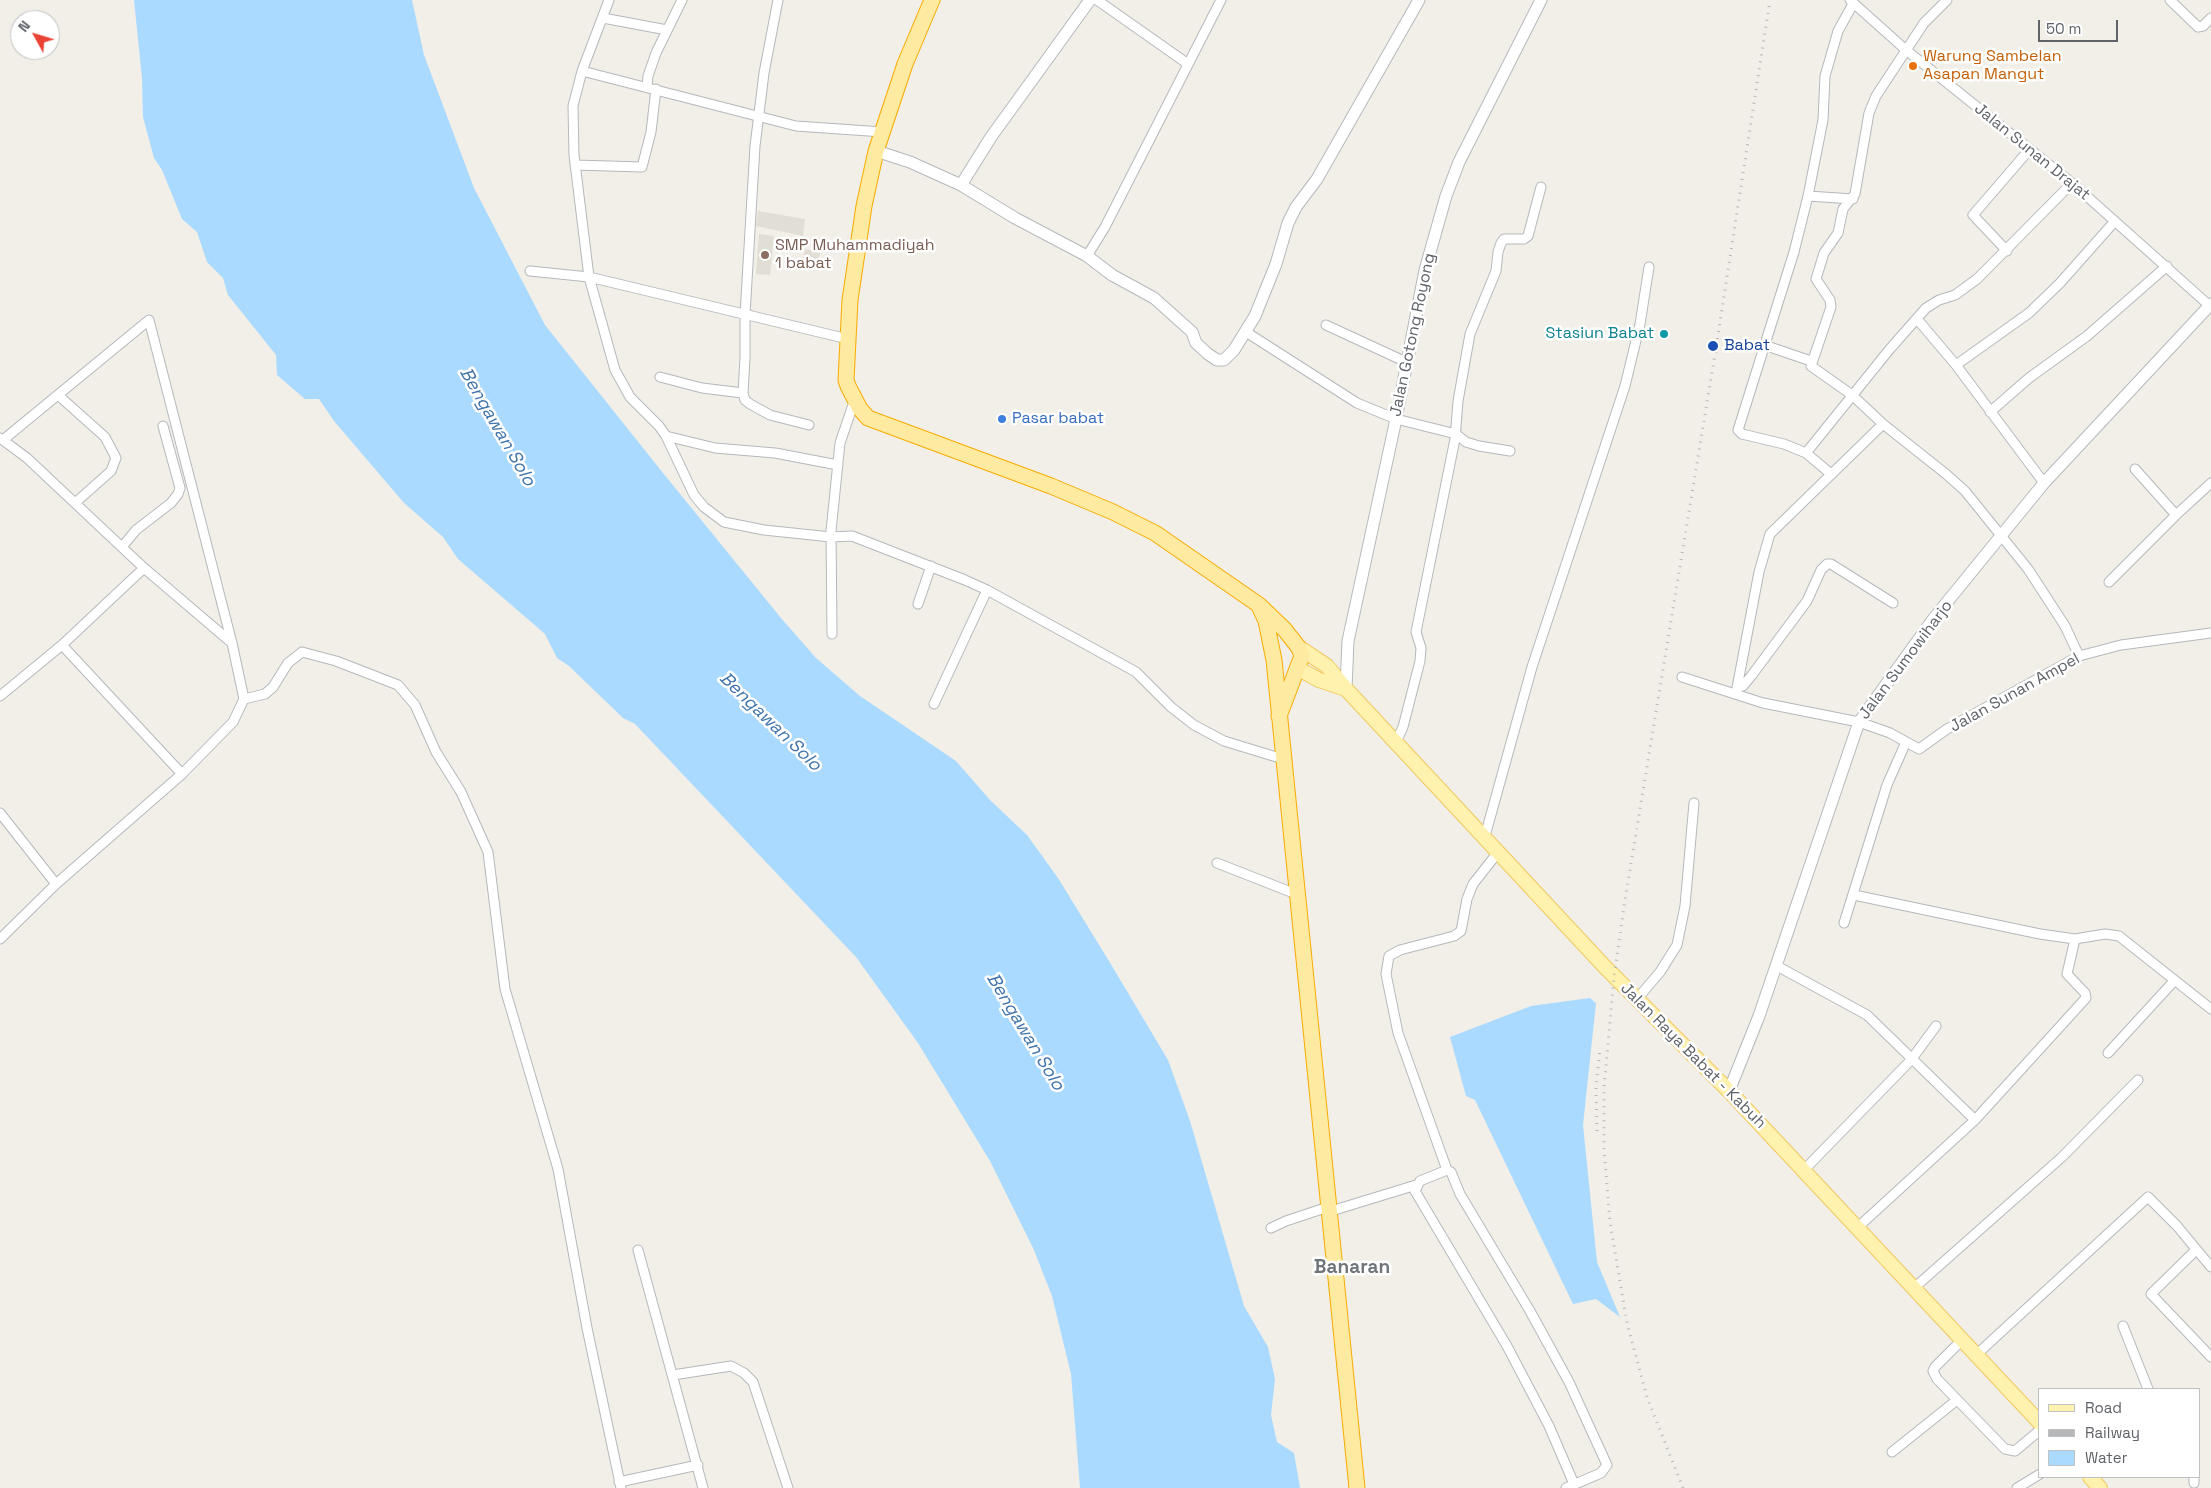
<!DOCTYPE html>
<style>
body{margin:0}
#map{position:relative;width:2211px;height:1488px;overflow:hidden;background:#f1efe8;font-family:"Space Grotesk",sans-serif}
canvas{display:block}
.legend{position:absolute;left:2038px;top:1388px;width:162px;height:90px;box-sizing:border-box;background:#fff;border:1px solid #bfc1c3;margin:0;padding:6px 9px;list-style:none;font-size:15px;color:#5f6368}
.legend li{display:flex;align-items:center;gap:10px;height:25px}
.legend b{width:25px;border:1px solid #bfc1c3}
.north{position:absolute;left:10px;top:10px;width:50px;height:50px;box-sizing:border-box;background:#fff;border:1px solid #bfc1c3;border-radius:50%;rotate:309deg;font-size:14px;font-weight:700;line-height:20px;text-align:center;color:#5f6368}
.north::after{content:'';display:block;margin:auto;width:18px;height:22px;background:#ea4335;clip-path:polygon(50% 0,100% 100%,50% 72%,0 100%)}
.scale{position:absolute;left:2038px;top:20px;width:80px;height:22px;box-sizing:border-box;border:2px solid #5f6368;border-top:0;padding-left:6px;font-size:15px;line-height:18px;white-space:nowrap;color:#5f6368;-webkit-text-stroke:4px #fff;paint-order:stroke}
</style>
<div id="map">
<canvas width="2211" height="1488"></canvas>
<ul class="legend">
<li><b style="height:6px;background:#fff2af"></b>Road</li>
<li><b style="height:6px;background:#b6b7b8"></b>Railway</li>
<li><b style="height:14px;background:#aadaff"></b>Water</li>
</ul>
<div class="north">N</div>
<div class="scale">50 m</div>
</div>
<script>
const ctx = document.querySelector('canvas').getContext('2d');
ctx.lineJoin = 'round';
function paint(path, color) {
  ctx.fillStyle = color;
  ctx.fill(path, 'evenodd');
}
function shape(rows) {
  const path = new Path2D();
  for (const r of rows) {
    path.moveTo(r[0], r[1]);
    for (let i = 2; i < r.length; i += 2) path.lineTo(r[i], r[i + 1]);
  }
  return path;
}
function stroke(path, color, width, dash) {
  ctx.strokeStyle = color;
  ctx.lineWidth = width;
  ctx.lineCap = dash ? 'butt' : 'round';
  ctx.setLineDash(dash || []);
  ctx.stroke(path);
}
function label(font, color, halo, rows, align = 'center') {
  ctx.font = font + ' "Space Grotesk",sans-serif';
  ctx.lineWidth = 5;
  ctx.setLineDash([]);
  ctx.textBaseline = 'middle';
  ctx.strokeStyle = halo;
  ctx.fillStyle = color;
  for (const [text, x, y, turn = 0] of rows) {
    ctx.save();
    ctx.translate(x, y);
    ctx.rotate((+turn || 0) * Math.PI / 180);
    ctx.textAlign = isNaN(turn) ? turn : align;
    if (halo) ctx.strokeText(text, 0, 0);
    ctx.fillText(text, 0, 0);
    ctx.restore();
  }
}
const education = shape([
 [758,211,805,219,803,236,756,226],
 [759,234,774,236,770,275,756,274],
 [805,249,820,252,818,267,802,265]
]);
const water = shape([
 [134,0,412,0,424,55,474,188,545,325,663,473,781,618,816,658,860,696,956,761,990,800,1027,835,1058,878,1112,966,1168,1060,1190,1121,1244,1306,1268,1347,1275,1379,1271,1415,1277,1442,1294,1453,1300,1488,1080,1488,1071,1374,1052,1296,1034,1250,990,1161,918,1043,856,957,635,724,623,718,569,666,557,658,545,634,458,559,443,537,404,503,334,421,319,399,305,399,277,375,276,355,228,295,223,278,207,262,197,232,182,219,162,170,154,158,143,117,142,78],
 [1590,998,1596,1003,1583,1125,1597,1262,1620,1317,1596,1299,1573,1304,1475,1100,1466,1096,1450,1037,1531,1006]
]);
const minor = shape([
 [609,0,582,71,573,106,574,155,589,277,615,370,630,397,659,426,666,436,715,448,775,453,838,465],
 [778,0,764,73,755,146,745,315,745,358,743,393,745,400,750,404,770,415,809,425],
 [1097,0,1188,64],
 [1850,0,1906,50,2072,183,2211,307],
 [1947,0,1924,23,1876,96,1869,113,1855,194,1843,209,1838,233,1824,253,1816,279,1830,300,1831,307,1811,366,1852,395,1883,424,1946,474,1965,491,2028,569,2065,626,2079,656],
 [2170,0,2198,27,2203,26,2211,18],
 [603,18,667,30],
 [582,71,796,126,883,132],
 [647,87,648,76,656,53,682,0],
 [575,165,642,167,651,132,656,89],
 [1808,196,1853,199],
 [2007,251,1973,215,2029,150],
 [1087,256,1105,227,1221,0],
 [530,271,589,277,848,339],
 [1917,319,1956,365,2044,483],
 [1326,325,1406,362],
 [1246,332,1357,403,1396,419,1456,434,1466,442,1479,446,1510,451],
 [1764,345,1811,361],
 [1956,365,2029,313,2060,283,2115,221],
 [660,377,702,388,743,393],
 [58,395,105,437,116,458,111,471,75,503],
 [1990,412,2029,378,2087,336,2167,266],
 [666,436,694,495,704,507,724,522,764,530,831,537,852,536,965,580,987,590,1136,672,1171,707,1194,725,1224,741,1283,759],
 [0,438,27,458,144,568,232,643],
 [1806,453,1889,350,1926,308,1939,300,1955,295,1977,279,2072,183],
 [2135,469,2176,515],
 [1831,474,1806,453,1784,444,1742,434,1738,430,1794,252,1808,196,1823,120,1825,76,1838,31,1853,4],
 [122,547,136,530,171,503,178,494,180,488,163,426],
 [2109,582,2176,515,2211,483],
 [918,604,931,566],
 [832,634,831,531,840,443,855,399],
 [62,645,182,774],
 [1682,677,1763,703,1859,722,1890,733,1919,749,1947,729,2079,656,2121,645,2211,633],
 [1737,687,1743,686,1752,675,1807,601,1821,570,1827,564,1831,564,1893,603],
 [1736,693,1759,572,1770,534,1883,424],
 [0,696,62,645,144,568],
 [244,699,265,694,273,687,288,663,302,652,336,661,398,685,415,705,436,752,461,792,488,852,505,989,558,1169,587,1328,621,1488],
 [934,704,987,590],
 [1396,742,1403,727,1420,661,1421,648,1416,632,1455,439,1458,401,1470,334,1496,271,1498,252,1501,243,1504,239,1524,239,1528,236,1541,187],
 [0,813,56,884],
 [1485,836,1532,667,1625,386,1640,324,1649,267],
 [1499,851,1473,884,1467,899,1461,931,1454,936,1400,950,1389,956,1386,974,1398,1033,1447,1170,1420,1181,1415,1191,1507,1346,1549,1426,1574,1484],
 [1217,863,1296,894],
 [1854,895,2040,934,2075,939,2105,934,2119,936,2211,1009],
 [1844,923,1887,785,1906,742],
 [0,939,56,884,182,774,233,722,244,699,232,643,149,320,3,440],
 [1777,966,1867,1015,1975,1120],
 [1637,999,1660,972,1677,945,1685,906,1694,803],
 [2108,1053,2174,981],
 [1447,1170,1451,1172,1460,1194,1530,1311,1569,1382,1607,1465,1601,1473,1566,1488],
 [1804,1170,1911,1060,1936,1026],
 [1328,1212,1416,1185],
 [1271,1228,1286,1221,1328,1207],
 [1857,1228,1975,1120,2086,998,2085,993,2067,974,2075,939],
 [638,1250,703,1488],
 [2196,1250,2151,1294,2211,1357],
 [1914,1288,2062,1157,2138,1080],
 [2123,1326,2148,1389],
 [1962,1340,1935,1367,1933,1371,1937,1379,2005,1449,2015,1451,2040,1430],
 [1976,1355,2148,1197,2177,1226,2211,1267],
 [673,1375,731,1366,744,1373,753,1382,788,1488],
 [1892,1452,1957,1400],
 [2194,1477,2194,1483],
 [619,1482,698,1465],
 [2017,1488,2040,1474]
]);
const tertiary = shape([
 [876,151,910,162,961,185,1015,218,1087,256,1112,275,1154,298,1192,332,1196,343,1208,354,1217,360,1224,360,1234,350,1255,316,1276,264,1288,223,1296,207,1317,179,1419,0],
 [961,185,991,137,1090,0],
 [1346,689,1348,641,1396,419,1425,270,1446,196,1459,162,1541,0],
 [1729,1091,1759,1016,1859,722,1934,618,2044,483,2211,304]
]);
const primary = shape([
 [1297,646,1327,666,1346,689,1604,966,1729,1091,2040,1423],
 [1297,668,1319,680,1346,689],
 [2090,1477,2100,1488]
]);
const trunk = shape([
 [932,0,905,64,876,151,864,206,850,300,846,380,848,386,860,409,868,418,1051,486,1113,512,1155,533,1259,605,1285,630,1299,648,1302,656,1279,716],
 [1259,606,1266,621,1274,660,1357,1488]
]);
const rail = shape([
 [1597,1131,1596,1087,1600,1049],
 [1683,1488,1647,1397,1627,1323,1610,1222,1604,1149,1604,1088,1614,977,1625,900,1715,354,1770,0]
]);
const markers = [
 [1913,66,5,"#e8710a"],
 [765,255,5,"#8d6e63"],
 [1664,334,5,"#0f9aa8"],
 [1713,346,6,"#1a4fb4"],
 [1002,419,5,"#3f7fe0"]
];
const foodNames = [
 ["Warung Sambelan",1923,57],
 ["Asapan Mangut",1923,75]
];
const streetNames = [
 ["Jalan Sunan Drajat",2032,152,39],
 ["Jalan Gotong Royong",1413,335,-78],
 ["Jalan Sumowiharjo",1906,660,-53],
 ["Jalan Sunan Ampel",2015,693,-29],
 ["Jalan Raya Babat - Kabuh",1693,1056,45]
];
const educationNames = [
 ["SMP Muhammadiyah",775,246],
 ["1 babat",775,264]
];
const cultureNames = [
 ["Stasiun Babat",1654,334]
];
const transitNames = [
 ["Babat",1724,346]
];
const shopNames = [
 ["Pasar babat",1012,419]
];
const waterNames = [
 ["Bengawan Solo",497,427,60],
 ["Bengawan Solo",770,722,44],
 ["Bengawan Solo",1025,1032,59]
];
const quarterNames = [
 ["Banaran",1352,1268]
];
paint(education, '#e1ded6');
paint(water, '#aadaff');
stroke(minor, '#b5b8bc', 11);
stroke(tertiary, '#b5b8bc', 13);
stroke(primary, '#f2c960', 16);
stroke(trunk, '#f9ab00', 17);
stroke(minor, '#fff', 9);
stroke(tertiary, '#fff', 11);
stroke(primary, '#fff2af', 14);
stroke(trunk, '#feeaa1', 15);
stroke(rail, '#b6b7b8', 3, [1, 6]);
for (const [x, y, r, color] of markers) {
  const dot = new Path2D();
  dot.arc(x, y, r, 0, 2 * Math.PI);
  ctx.fillStyle = color;
  ctx.fill(dot);
  stroke(dot, '#fff', 2);
}
label('16px', '#c56008', '#fff', foodNames, 'left');
label('16px', '#5f6368', '#fff', streetNames);
label('16px', '#785e54', '#fff', educationNames, 'left');
label('16px', '#0d838f', '#fff', cultureNames, 'right');
label('16px', '#164399', '#fff', transitNames, 'left');
label('16px', '#366cbe', '#fff', shopNames, 'left');
label('italic 18px', '#4174aa', '#fff', waterNames);
label('bold 19px', '#70757a', '#fff', quarterNames);
</script>
